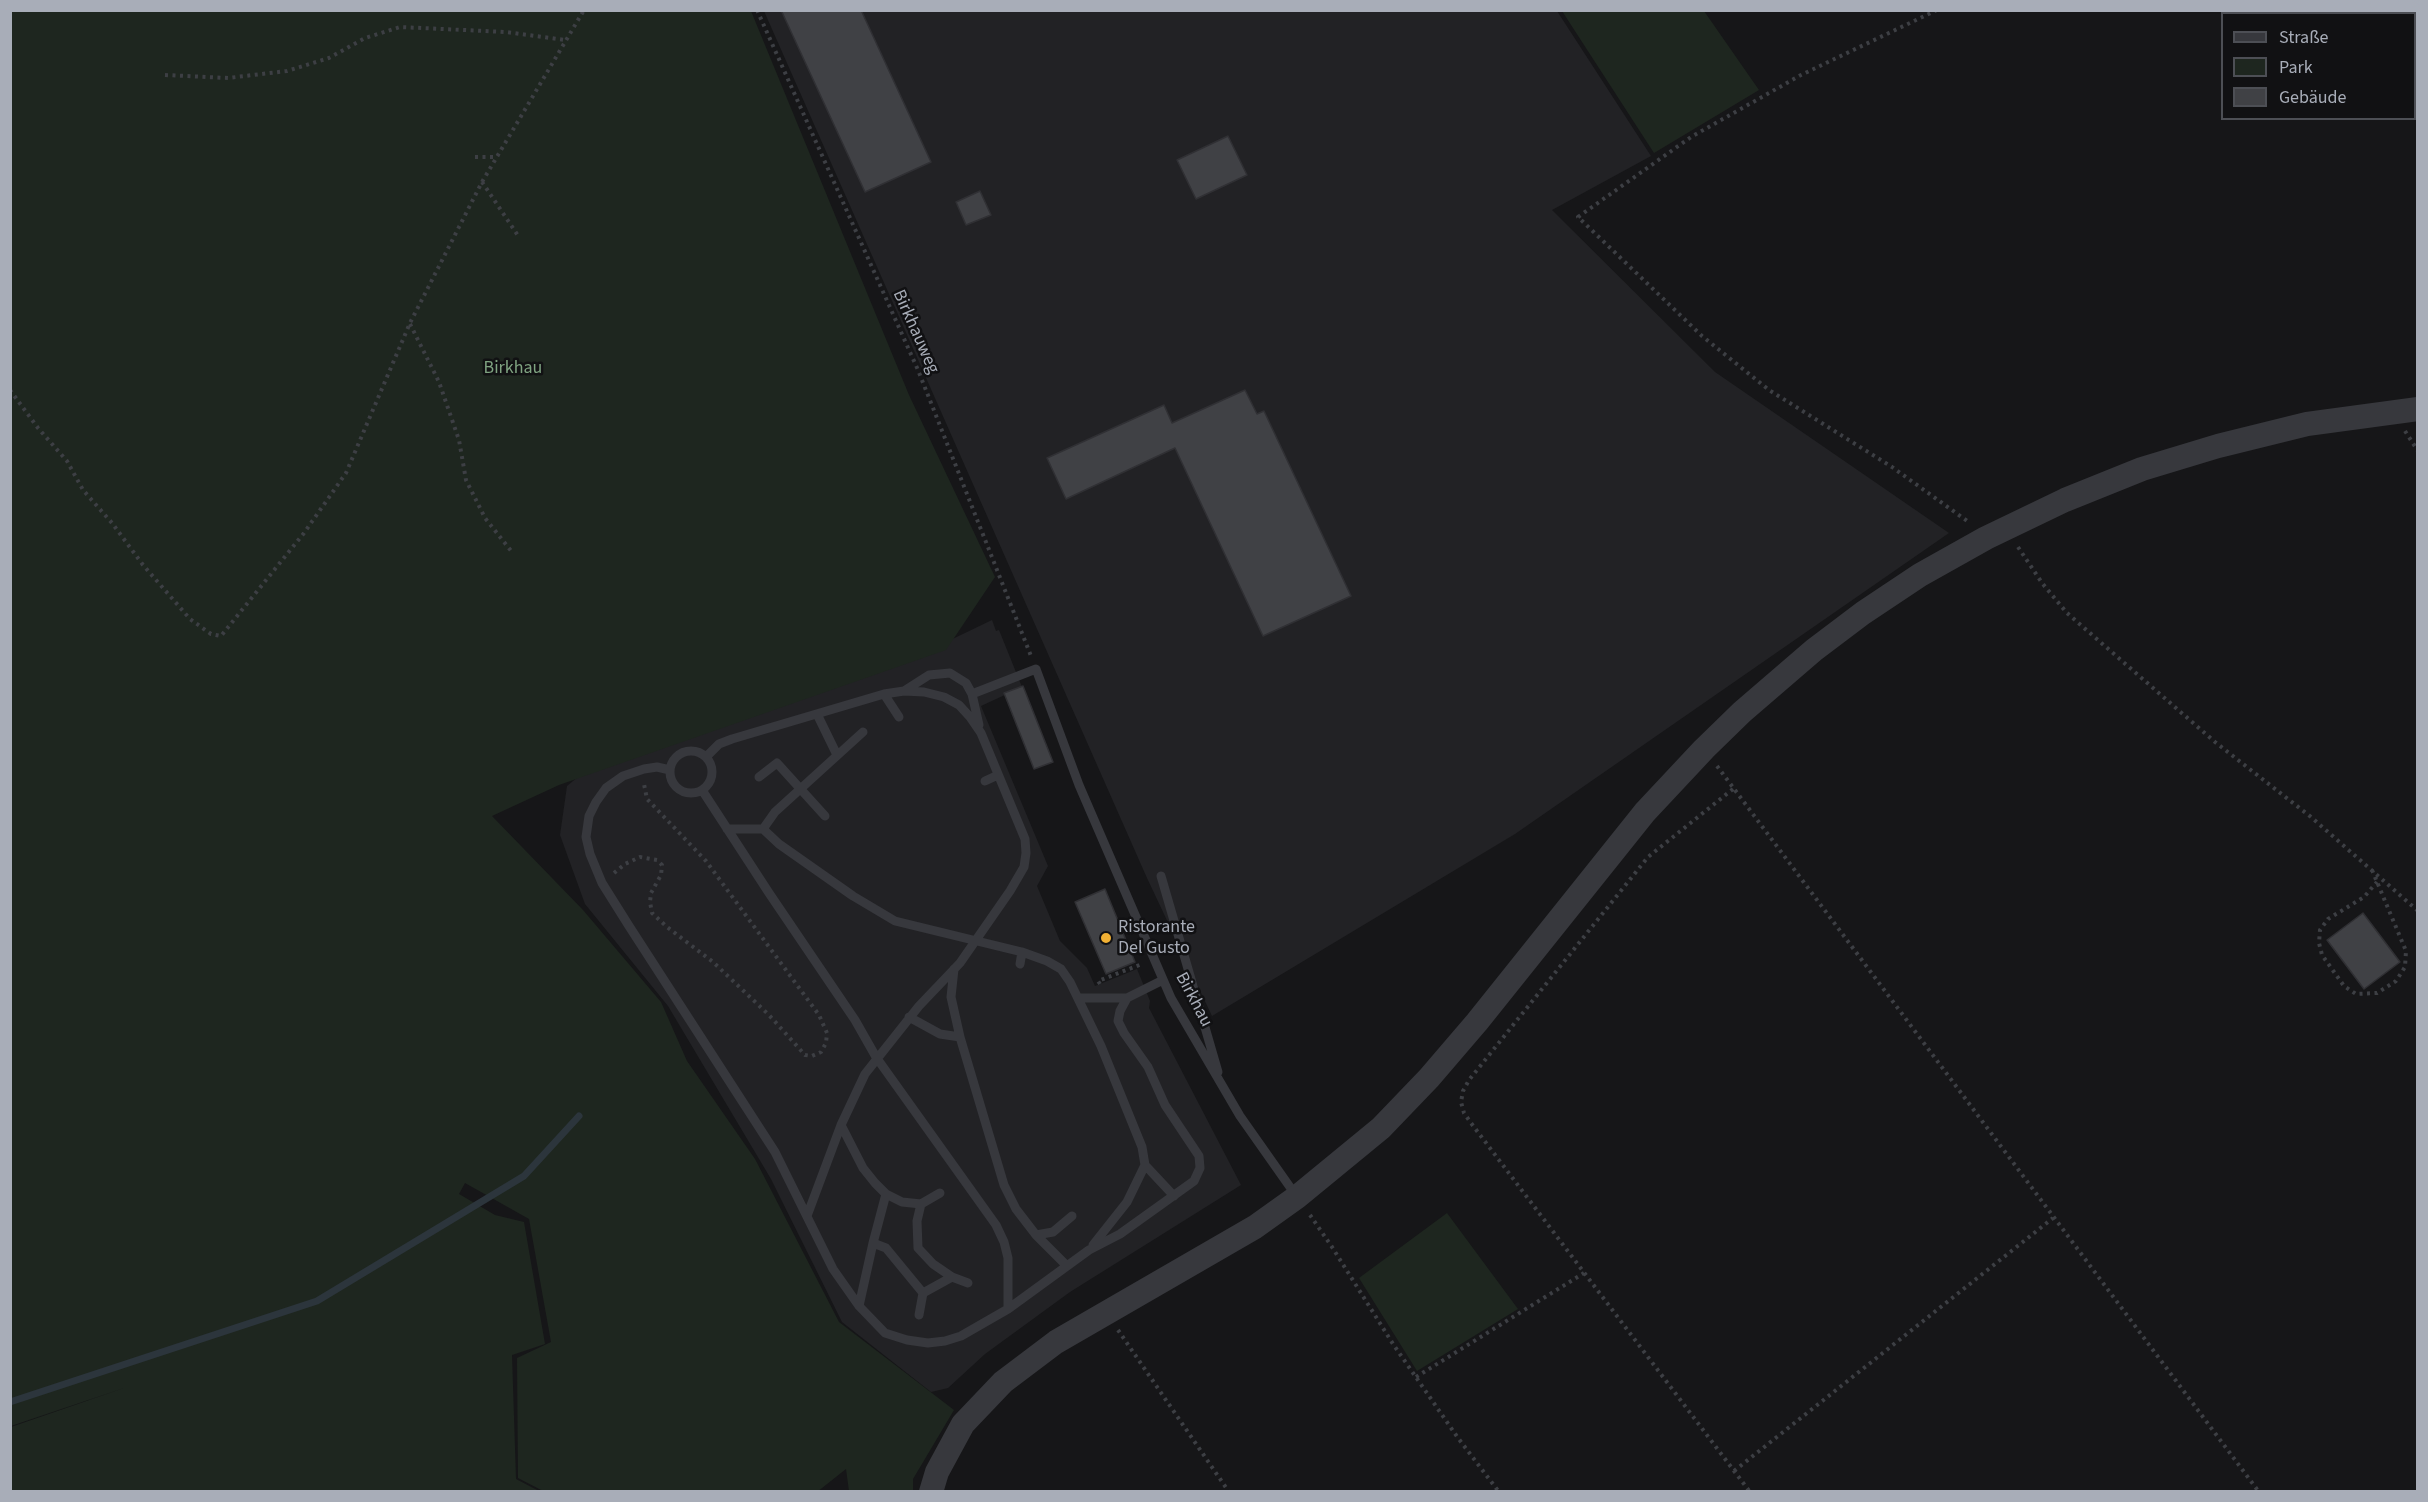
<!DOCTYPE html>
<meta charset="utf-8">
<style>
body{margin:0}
#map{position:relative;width:2428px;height:1502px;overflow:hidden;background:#161618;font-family:"Source Sans 3",sans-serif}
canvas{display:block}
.frame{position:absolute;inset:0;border:12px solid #a8adb8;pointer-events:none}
.legend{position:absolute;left:2221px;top:12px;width:195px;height:108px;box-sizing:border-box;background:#111113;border:2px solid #4d4f55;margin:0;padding:8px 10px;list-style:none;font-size:18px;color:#a8adb8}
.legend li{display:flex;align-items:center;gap:12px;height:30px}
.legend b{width:30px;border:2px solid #4d4f55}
</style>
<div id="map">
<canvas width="2428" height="1502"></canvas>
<div class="frame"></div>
<ul class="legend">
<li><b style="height:8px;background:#37383d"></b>Straße</li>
<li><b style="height:16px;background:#1e261f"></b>Park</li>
<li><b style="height:16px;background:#404145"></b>Gebäude</li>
</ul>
</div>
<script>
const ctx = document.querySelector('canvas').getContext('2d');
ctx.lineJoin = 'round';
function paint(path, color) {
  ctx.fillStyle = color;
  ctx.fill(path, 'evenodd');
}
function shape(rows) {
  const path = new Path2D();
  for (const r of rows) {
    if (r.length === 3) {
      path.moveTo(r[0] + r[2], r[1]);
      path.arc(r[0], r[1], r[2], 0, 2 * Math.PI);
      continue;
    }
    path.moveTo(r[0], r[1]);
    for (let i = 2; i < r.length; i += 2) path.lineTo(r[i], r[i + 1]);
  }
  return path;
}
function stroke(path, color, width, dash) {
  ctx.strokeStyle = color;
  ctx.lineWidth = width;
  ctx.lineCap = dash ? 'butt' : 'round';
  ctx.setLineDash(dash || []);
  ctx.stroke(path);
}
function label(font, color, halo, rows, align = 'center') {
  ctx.font = font + ' "Source Sans 3",sans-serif';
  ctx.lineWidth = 5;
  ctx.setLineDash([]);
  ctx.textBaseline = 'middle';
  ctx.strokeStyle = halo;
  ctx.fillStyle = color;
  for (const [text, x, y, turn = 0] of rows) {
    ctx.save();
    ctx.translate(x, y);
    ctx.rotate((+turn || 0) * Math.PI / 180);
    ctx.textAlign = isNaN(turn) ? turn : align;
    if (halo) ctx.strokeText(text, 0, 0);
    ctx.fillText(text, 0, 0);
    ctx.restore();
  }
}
const built = shape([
 [764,11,1557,11,1651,156,1552,210,1715,372,1949,533,1515,834,1212,1016,1147,878],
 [992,620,996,631,999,630,1022,687,981,706,1048,866,1037,886,1060,941,1087,968,1095,986,1137,969,1150,1001,1149,1008,1241,1185,1070,1292,985,1354,948,1388,931,1392,842,1322,771,1179,668,1006,585,904,560,835,567,786,613,748,938,646]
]);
const green = shape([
 [11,10,751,11,909,395,995,577,946,650,559,785,492,816,583,910,661,1002,687,1061,755,1159,839,1322,954,1410,913,1479,913,1491,849,1491,846,1469,817,1492,545,1492,518,1478,517,1358,551,1342,529,1219,465,1183,459,1194,495,1215,524,1222,545,1344,512,1355,516,1479,539,1491,11,1491,11,1427,127,1387,11,1426],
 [1562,11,1704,11,1759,90,1654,153],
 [1447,1213,1518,1309,1417,1371,1359,1278]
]);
const stream = shape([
 [10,1402,317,1301,524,1176,579,1116]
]);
const building = shape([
 [781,10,861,10,931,162,865,192,781,10],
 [1228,136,1247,175,1196,199,1177,160,1228,136],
 [980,191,991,215,966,225,956,202,980,191],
 [1245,390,1257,414,1264,411,1351,596,1263,636,1175,448,1066,499,1047,458,1164,405,1172,423,1245,390],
 [1023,686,1053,762,1034,769,1004,693,1023,686],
 [1105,889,1135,962,1106,974,1075,902,1105,889],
 [2363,913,2400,962,2364,989,2327,940,2363,913]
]);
const path = shape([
 [757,10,918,370,1031,656],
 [1937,10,1801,75,1691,137,1578,217,1702,336,1769,390,1892,467,1970,523],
 [165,75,228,78,287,71,329,58,365,38,400,27,506,32,565,40],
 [475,157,496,157],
 [482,182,519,237],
 [410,324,439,382,459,440,466,480,485,518,512,552],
 [10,390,38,428,67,461,83,490,112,523,143,565,190,619,211,634,221,636,304,533,346,473,410,323,482,182,584,10],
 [2405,431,2418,451],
 [2018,547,2042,583,2067,613,2215,742,2311,817,2418,911],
 [1717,766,2259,1492],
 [1733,789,1648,857,1469,1080,1463,1091,1461,1102,1464,1113,1471,1123,1750,1492],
 [2372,870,2406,951,2405,967,2396,981,2377,993,2356,994,2344,986,2322,955,2319,943,2320,930,2328,919,2364,897,2377,882],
 [614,873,625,864,640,857,657,860,662,865,661,875,651,893,650,902,652,913,667,927,713,962,769,1015,805,1055,812,1056,821,1052,826,1043,827,1033,819,1015,706,861,647,799,644,784],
 [1100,984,1098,981,1142,964],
 [1310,1215,1332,1247,1393,1344,1458,1438,1499,1492],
 [1118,1330,1229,1492],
 [1416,1377,1584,1273],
 [1734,1471,2053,1218]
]);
const service = shape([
 [904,691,929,675,950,673,966,683,972,694,979,725],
 [884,694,899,717],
 [972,694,1036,669,1079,785,1171,998,1240,1116,1297,1197],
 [817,714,837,755],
 [691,772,21],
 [706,757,719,744,732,739,884,694,904,691,924,692,944,697,959,705,970,717,981,733,1025,839,1026,853,1024,867,1010,891,960,963,919,1006,865,1074,841,1125,807,1216],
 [670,770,657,767,644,769,623,776,606,788,596,802,589,816,586,837,590,854,602,883,629,926,775,1152,833,1269,859,1306,885,1333,907,1340,928,1343,945,1341,961,1336,1008,1309,1089,1250,1120,1234,1194,1181,1200,1168,1199,1156,1165,1105,1148,1067,1124,1033,1118,1021,1120,1011,1127,998],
 [759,777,777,763,825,816],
 [985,781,998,775],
 [702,790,769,893,855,1020,876,1057,996,1225,1004,1242,1008,1258,1008,1309],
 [727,829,763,829,779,844,853,896,895,921,1022,952,1047,961,1061,969,1070,982,1101,1046,1142,1147,1145,1165,1174,1196],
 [763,829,775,812,863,732],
 [1161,876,1218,1072],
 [1020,964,1022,952],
 [954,969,951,997,960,1037],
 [1079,998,1127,998,1163,980],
 [909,1017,940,1034,960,1037,1004,1185,1016,1209,1036,1235,1067,1266],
 [841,1125,863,1168,875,1183,886,1194,902,1202,921,1204,917,1221,918,1248,933,1264,952,1277,923,1293,886,1248,873,1243,859,1306],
 [921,1204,940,1193],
 [1036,1235,1053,1232,1072,1216],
 [873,1243,886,1194],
 [1093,1245,1127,1202,1145,1165],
 [952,1277,968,1283],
 [919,1315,923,1293]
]);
const tertiary = shape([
 [931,1492,937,1472,963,1424,1003,1382,1056,1342,1255,1227,1297,1197,1381,1128,1429,1078,1477,1022,1645,812,1704,749,1742,712,1814,650,1863,613,1920,575,1986,538,2065,500,2142,469,2218,446,2307,424,2418,409]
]);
const markers = [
 [1106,938,6,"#f2b134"]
];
const streetNames = [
 ["Birkhauweg",915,332,66],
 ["Birkhau",1193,1000,62]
];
const parkNames = [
 ["Birkhau",513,369]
];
const poiNames = [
 ["Ristorante",1118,928],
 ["Del Gusto",1118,949]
];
paint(built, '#222225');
paint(green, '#1e261f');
stroke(stream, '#2c353c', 7);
paint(building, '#404145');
stroke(building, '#303034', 1.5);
stroke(path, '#3d3f44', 4, [3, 4.5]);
stroke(service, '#37383d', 9);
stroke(tertiary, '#37383d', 24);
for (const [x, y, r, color] of markers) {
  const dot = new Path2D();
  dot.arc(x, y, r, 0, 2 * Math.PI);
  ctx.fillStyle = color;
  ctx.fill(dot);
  stroke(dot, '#111113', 2);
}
label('18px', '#a8adb8', '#111113', streetNames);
label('18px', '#7fa381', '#111113', parkNames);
label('18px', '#a8adb8', '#111113', poiNames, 'left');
</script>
